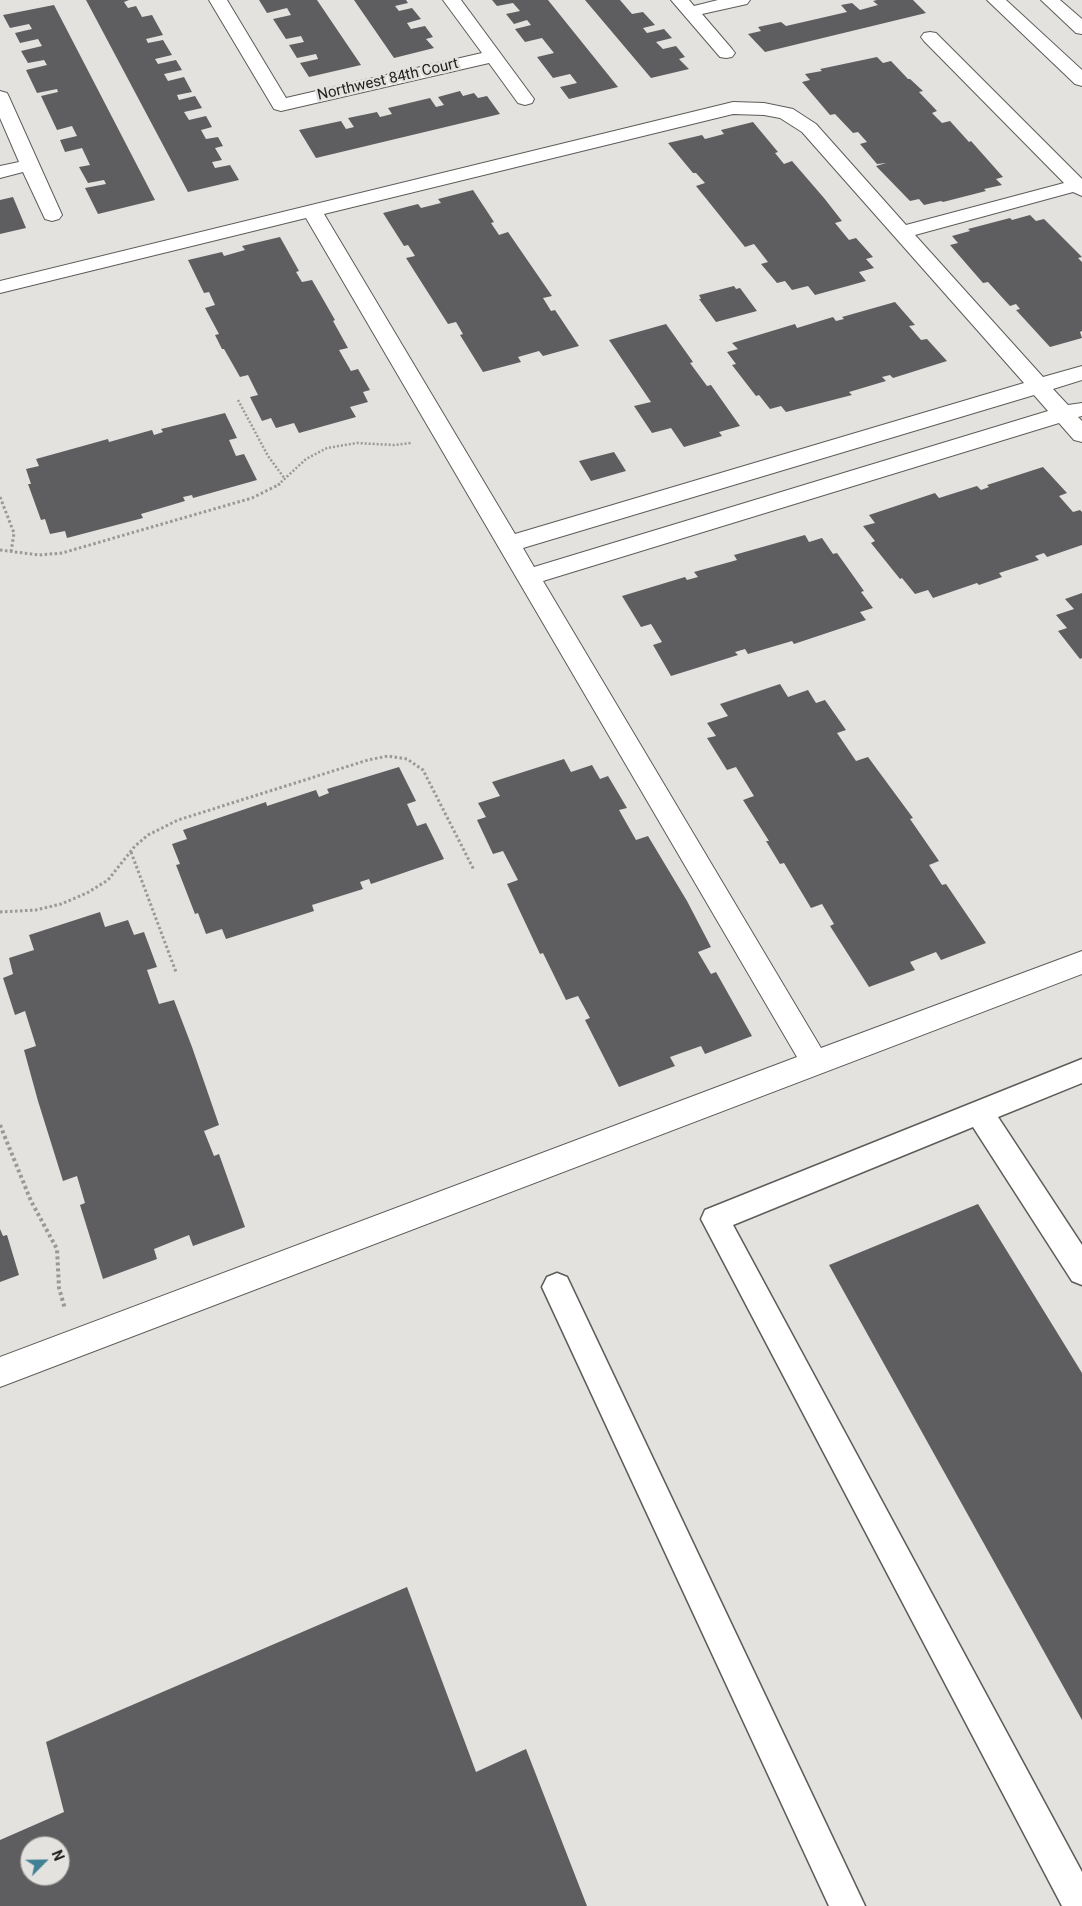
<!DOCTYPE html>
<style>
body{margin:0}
#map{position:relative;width:1082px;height:1906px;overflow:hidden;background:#e3e2de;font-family:Roboto,sans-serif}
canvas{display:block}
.north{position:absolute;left:20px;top:1836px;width:50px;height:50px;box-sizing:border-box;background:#e3e2de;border:1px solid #959592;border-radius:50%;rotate:67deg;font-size:14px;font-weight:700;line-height:20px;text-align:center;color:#21211f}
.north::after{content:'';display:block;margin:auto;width:18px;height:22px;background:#428095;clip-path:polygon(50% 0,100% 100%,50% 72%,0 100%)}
</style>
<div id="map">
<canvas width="1082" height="1906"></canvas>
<div class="north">N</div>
</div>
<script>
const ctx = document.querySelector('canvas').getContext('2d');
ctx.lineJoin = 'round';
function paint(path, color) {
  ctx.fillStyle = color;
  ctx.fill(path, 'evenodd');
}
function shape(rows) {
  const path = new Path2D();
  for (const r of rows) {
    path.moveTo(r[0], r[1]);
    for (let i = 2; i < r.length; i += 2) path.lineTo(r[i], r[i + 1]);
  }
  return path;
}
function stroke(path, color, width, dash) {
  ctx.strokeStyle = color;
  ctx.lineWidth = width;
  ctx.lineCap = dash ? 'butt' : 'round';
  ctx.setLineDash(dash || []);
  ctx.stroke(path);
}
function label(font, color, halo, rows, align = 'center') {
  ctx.font = font + ' Roboto,sans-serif';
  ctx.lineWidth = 5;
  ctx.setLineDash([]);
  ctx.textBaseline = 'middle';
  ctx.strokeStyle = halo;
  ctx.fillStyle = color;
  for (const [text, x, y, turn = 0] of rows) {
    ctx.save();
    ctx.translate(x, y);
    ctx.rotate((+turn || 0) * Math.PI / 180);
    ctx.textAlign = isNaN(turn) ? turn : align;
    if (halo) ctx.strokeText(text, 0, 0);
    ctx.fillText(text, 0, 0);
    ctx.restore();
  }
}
const building = shape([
 [86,0,129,0,124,2,128,8,136,6,142,17,152,15,163,35,146,39,148,43,163,40,172,55,155,59,158,64,176,60,182,70,164,74,168,81,184,77,192,92,177,95,179,100,195,96,202,108,184,112,189,120,206,116,212,127,201,130,206,139,218,137,223,146,215,148,222,160,212,162,215,168,230,165,239,180,188,192],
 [259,0,317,0,361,65,309,77,300,63,318,59,316,54,297,58,289,45,304,42,301,36,286,39,273,19,291,15,287,8,267,13],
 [354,0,406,0,408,3,395,6,399,11,412,8,421,19,407,23,411,29,425,26,433,37,426,39,434,48,394,58],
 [492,0,548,0,618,87,569,99,560,87,577,83,570,74,553,78,537,57,554,53,542,38,525,42,515,29,531,25,527,20,514,24,506,14,520,11,513,3,497,6],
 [585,0,620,0,632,14,643,12,655,25,643,28,647,33,664,29,672,38,656,42,663,49,676,46,685,57,679,59,689,69,651,78],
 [877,0,913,0,926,13,765,52,748,34,761,31,758,27,781,22,786,26,847,12,841,5,852,3,860,10,878,5,873,1],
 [54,5,155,200,98,214,85,188,106,184,104,180,88,183,79,167,90,165,82,148,65,152,60,140,77,136,72,126,57,130,41,96,58,92,57,89,37,93,26,70,47,65,44,60,28,63,21,51,42,46,38,39,20,43,15,33,32,29,29,24,10,28,3,15],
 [877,57,883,63,891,61,908,79,910,79,923,91,919,92,937,111,932,113,942,123,950,121,969,142,971,141,1003,177,996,179,1002,185,984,189,986,191,943,202,941,201,924,205,919,199,910,201,876,166,886,163,877,164,860,144,867,142,858,132,853,133,835,114,830,115,802,82,810,80,805,74,822,71,820,69],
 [460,91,463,96,474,93,478,98,487,96,500,114,316,158,299,130,341,121,346,129,354,127,348,118,377,112,380,117,392,114,388,108,430,98,436,107,444,105,438,97],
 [753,122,778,152,775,153,784,164,792,161,824,198,842,221,835,223,849,240,856,238,873,257,866,259,874,268,859,272,866,281,815,295,808,286,792,290,785,281,777,283,761,264,768,262,754,244,745,247,696,186,705,183,696,173,693,173,668,143,702,135,705,139,724,134,721,130],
 [473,190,494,222,491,223,499,235,508,232,552,296,543,298,551,311,555,310,579,346,543,356,539,351,518,357,521,362,483,372,460,335,463,334,456,322,448,324,406,258,415,256,408,245,404,246,383,213,418,204,421,208,441,203,438,199],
 [13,197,26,228,0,234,0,200],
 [1030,215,1036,221,1044,219,1082,257,1078,258,1082,262,1082,331,1080,332,1082,338,1050,347,1016,310,1020,309,1016,304,1010,306,988,282,983,283,950,245,958,243,952,236,970,231,968,229,1010,218,1012,220],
 [280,237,299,271,296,272,302,282,312,280,335,320,333,321,348,348,339,350,351,371,358,369,370,390,363,392,368,402,350,407,356,417,299,433,294,423,276,428,271,418,262,421,250,397,258,395,248,375,240,377,224,349,222,349,215,335,219,334,205,308,215,305,209,292,204,293,188,260,222,252,224,256,245,250,242,246],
 [734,286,736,289,740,288,757,311,716,322,699,299,701,299,699,295],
 [895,302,915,325,909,326,921,340,927,339,947,361,893,378,890,375,882,377,886,381,849,392,852,395,786,412,781,406,770,409,759,395,756,396,732,365,736,364,727,352,738,349,732,343,795,324,797,328,833,317,836,321,844,319,842,317],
 [666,324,693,362,690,363,707,386,711,385,740,426,719,432,722,436,684,447,671,428,652,433,634,406,651,402,609,340],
 [225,413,237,438,229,440,236,456,244,454,257,480,193,498,192,495,183,497,185,501,141,514,143,518,67,538,65,531,50,534,45,519,41,520,28,484,31,484,26,469,39,466,36,459,108,439,109,442,152,430,154,435,163,432,161,429],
 [614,452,626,471,591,481,579,461],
 [1043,467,1067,493,1059,496,1073,512,1080,510,1082,512,1082,545,1047,557,1044,553,1035,556,1039,560,999,573,1002,577,979,585,977,583,933,598,928,590,915,594,902,578,900,579,871,543,875,541,863,526,875,523,869,515,935,493,939,498,977,486,981,490,989,487,987,485],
 [805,535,809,542,822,538,833,554,837,553,864,591,861,592,873,608,860,612,866,620,794,644,792,641,748,654,745,649,735,652,738,655,671,676,653,645,662,642,651,624,641,627,622,596,685,577,687,580,698,577,694,572,737,560,734,555],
 [1082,593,1082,658,1080,659,1058,631,1067,628,1056,615,1074,609,1065,599],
 [780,684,788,697,808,690,816,703,825,700,846,730,837,733,856,761,868,757,913,818,910,819,939,861,929,865,942,885,946,884,986,943,941,960,936,952,910,962,915,970,869,987,830,926,834,924,822,904,811,908,784,863,780,864,766,841,769,841,743,800,754,796,736,767,727,770,707,738,716,736,707,723,728,716,720,704],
 [564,759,571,772,592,765,600,779,608,776,627,808,619,810,636,840,648,836,687,901,711,947,698,952,711,974,716,972,752,1036,705,1054,701,1046,670,1057,675,1066,619,1087,585,1020,590,1018,578,996,566,1000,543,953,540,954,507,884,518,880,503,851,493,854,477,820,486,817,478,803,500,796,492,782],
 [399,767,416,801,407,804,417,826,426,823,444,859,371,884,369,879,360,882,363,889,312,905,314,911,226,939,222,929,206,934,198,913,195,914,176,865,180,864,172,844,187,839,183,830,266,802,267,806,316,790,319,797,329,793,327,789],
 [100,912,105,927,128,920,134,935,144,932,157,967,147,970,159,1004,174,1000,192,1047,219,1125,204,1131,214,1156,219,1154,245,1227,193,1246,189,1235,154,1249,157,1259,103,1279,80,1205,85,1203,77,1176,63,1181,38,1101,24,1050,36,1046,25,1011,15,1015,3,978,13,974,9,958,34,950,29,935],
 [978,1204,1082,1373,1082,1720,829,1265],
 [0,1229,3,1236,7,1235,19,1275,0,1282],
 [407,1587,476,1772,526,1749,587,1906,0,1906,0,1840,64,1812,46,1742],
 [30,1846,60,1846,60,1876,30,1876]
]);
const pathFar2 = shape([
 [238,400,268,456,285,479],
 [278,485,306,459,327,448,357,443,394,445,411,443]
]);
const pathFar1 = shape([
 [0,497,14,533,11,552],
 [0,550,39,555,62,553,252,498,280,484],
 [131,852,176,972],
 [0,912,36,910,61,904,87,893,108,880,135,846,148,835,178,820,368,760,388,756,407,759,423,770,474,870]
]);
const path = shape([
 [0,1125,31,1201,57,1249,59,1288,65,1309]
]);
const lane = shape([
 [1082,1059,1082,1083,998,1117,1082,1245,1082,1285,1072,1281,973,1127,733,1225,1082,1872,1082,1906,1062,1906,701,1219,705,1210,1082,1059],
 [557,1273,567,1277,865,1906,829,1906,542,1287,547,1277,557,1273]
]);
const street = shape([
 [209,0,227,0,286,98,482,53,443,0,461,0,534,99,532,103,525,105,518,103,489,63,281,111,274,109,209,0],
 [671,0,689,0,694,6,718,0,750,0,747,4,702,14,732,49,735,53,732,57,726,58,720,57,671,0],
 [930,32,936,33,1082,179,1082,196,1073,192,915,235,1043,377,1082,366,1082,380,1053,389,1068,405,1082,403,1082,416,1078,417,1082,421,1082,442,1074,440,1059,423,543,581,821,1048,1082,951,1082,974,0,1387,0,1357,797,1057,306,218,0,293,0,281,733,102,764,103,793,109,816,124,906,225,1064,183,924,41,921,37,924,33,930,32],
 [733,114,764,115,780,118,802,132,1024,383,515,534,324,214,733,114],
 [1034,395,1048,411,534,567,523,548,1034,395],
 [0,91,7,93,9,97,62,215,59,219,52,221,45,219,23,172,0,178,0,166,19,162,0,118,0,91]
]);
const secondary = shape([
 [987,0,1006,0,1082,70,1082,86,1075,84,987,0],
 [1041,0,1060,0,1082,19,1082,34,1076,33,1041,0]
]);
const farStreetnames = [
 ["Northwest 84th Court",388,80,-13]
];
paint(building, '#5e5e61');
stroke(lane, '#5d5c5a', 3);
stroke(street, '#5d5c5a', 2);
stroke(secondary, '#5d5c5a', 2);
stroke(pathFar2, '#9a9996', 2.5, [2, 2]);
stroke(pathFar1, '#9a9996', 3, [2.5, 2.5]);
stroke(path, '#9a9996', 4, [3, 3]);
paint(lane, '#fff');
paint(street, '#fff');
paint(secondary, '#fff');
label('15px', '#21211f', '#e3e2de', farStreetnames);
</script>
